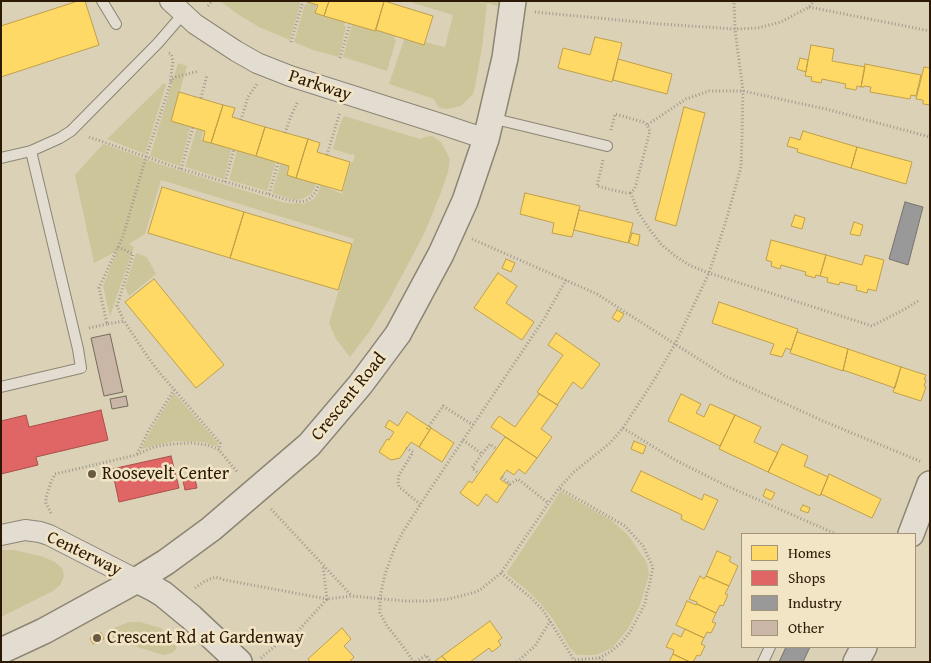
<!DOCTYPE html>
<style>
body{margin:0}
#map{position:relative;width:931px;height:663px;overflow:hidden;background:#dbd1b7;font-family:"Gentium Book Plus",serif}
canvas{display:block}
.frame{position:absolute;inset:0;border:2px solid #2b1805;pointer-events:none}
.legend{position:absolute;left:741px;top:533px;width:175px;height:115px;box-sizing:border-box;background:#f1e5c6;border:1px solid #a29379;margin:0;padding:6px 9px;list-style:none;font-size:15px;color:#2b1805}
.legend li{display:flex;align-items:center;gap:10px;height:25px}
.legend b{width:25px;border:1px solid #a29379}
</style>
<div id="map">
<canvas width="931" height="663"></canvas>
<div class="frame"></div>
<ul class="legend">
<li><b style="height:14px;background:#ffd966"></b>Homes</li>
<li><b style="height:14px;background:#e06666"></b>Shops</li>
<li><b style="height:14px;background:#999"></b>Industry</li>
<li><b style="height:14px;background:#c9b6a6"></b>Other</li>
</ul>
</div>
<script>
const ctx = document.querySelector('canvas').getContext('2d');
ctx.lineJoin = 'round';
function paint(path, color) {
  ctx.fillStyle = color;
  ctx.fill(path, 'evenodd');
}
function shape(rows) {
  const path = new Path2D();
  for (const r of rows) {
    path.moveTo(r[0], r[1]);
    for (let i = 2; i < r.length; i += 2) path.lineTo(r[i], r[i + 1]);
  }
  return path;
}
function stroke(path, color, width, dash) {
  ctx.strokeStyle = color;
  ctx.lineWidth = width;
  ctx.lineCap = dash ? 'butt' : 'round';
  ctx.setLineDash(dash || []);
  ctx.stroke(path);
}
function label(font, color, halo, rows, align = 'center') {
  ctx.font = font + ' "Gentium Book Plus",serif';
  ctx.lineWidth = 5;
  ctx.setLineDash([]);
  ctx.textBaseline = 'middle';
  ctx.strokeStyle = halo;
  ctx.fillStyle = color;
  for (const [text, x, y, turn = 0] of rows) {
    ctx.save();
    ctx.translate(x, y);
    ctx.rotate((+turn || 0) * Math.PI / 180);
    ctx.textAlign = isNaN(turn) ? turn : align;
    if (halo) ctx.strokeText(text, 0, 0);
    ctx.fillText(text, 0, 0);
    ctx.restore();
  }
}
const green = shape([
 [220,1,299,1,300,4,290,40,259,27,239,15],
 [308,1,317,2,315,11,346,20,344,25,346,27,339,57,313,50,294,42,305,4,307,5],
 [413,1,475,1,486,4,480,1,513,1,512,10,487,3,482,48,475,87,473,94,461,106,447,109,439,108,434,99,389,84,405,37,445,47,453,15,413,3],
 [353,22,395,35,394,39,396,40,387,71,343,57],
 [178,63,187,66,172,118,191,125,180,166,150,156],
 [164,83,166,85,145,154,107,139],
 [344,116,420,139,425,137,432,136,441,142,450,159,448,172,440,195,424,234,389,300,369,332,350,357,336,339,329,323,354,239,161,180,145,234,129,244,134,247,110,316,103,286,117,251,94,263,75,175,103,144,165,166,226,185,286,203,304,204,314,199,318,193,321,185,342,194,351,162,353,162,355,155,352,154,352,155,333,149,340,124],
 [197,127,204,129,201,139,232,147,224,179,185,167],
 [237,150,276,161,267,191,229,180],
 [281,162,289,165,286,173,316,183,314,189,311,194,302,199,295,200,272,193],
 [136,253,147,257,156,274,129,296,125,287],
 [174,393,217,442,218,447,204,442,175,441,141,449,152,429],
 [560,491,611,520,628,535,647,563,649,575,640,605,628,629,612,648,596,655,577,655,570,648,552,618,541,604,528,591,507,574,507,572,546,514],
 [1,550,14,550,27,553,41,556,55,562,62,568,64,576,62,581,60,585,53,591,1,617],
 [129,622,140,622,161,628,167,634,170,641,177,647,176,649,172,653,163,655,115,640,109,630]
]);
const homes = shape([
 [78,1,85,1,99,45,1,77,1,26,78,1],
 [304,1,329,1,324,16,315,13,318,5,304,1],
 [329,1,380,1,384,2,375,31,324,16,329,1],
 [384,1,433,16,424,45,376,30,384,1],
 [595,37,622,43,612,82,558,68,563,48,590,55,595,37],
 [811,45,834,49,832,61,865,67,861,87,857,86,856,90,845,88,846,84,822,79,821,83,811,81,812,77,805,76,811,45],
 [800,58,808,60,806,72,797,69,800,58],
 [618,59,672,74,667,94,613,80,618,59],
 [865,64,921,75,916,96,911,95,910,99,870,92,871,87,864,86,864,87,861,87,865,64],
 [924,67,930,68,930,105,923,104,923,100,916,99,924,67],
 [179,92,223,105,211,143,203,141,205,131,171,121,179,92],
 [223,105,235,108,232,117,265,127,256,156,211,143,223,105],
 [684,107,705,113,676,226,655,220,684,107],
 [265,127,308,139,296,178,287,175,289,166,256,156,265,127],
 [803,131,857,147,851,168,797,152,798,149,787,146,790,137,800,140,803,131],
 [308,139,320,143,317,152,350,162,342,191,296,178,308,139],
 [857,147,912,162,906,184,851,168,857,147],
 [162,187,244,212,230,258,148,233,162,187],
 [525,193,580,206,572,237,552,233,554,223,520,214,525,193],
 [579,210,633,223,628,243,574,230,579,210],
 [244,212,352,244,338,290,230,258,244,212],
 [795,215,805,218,802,229,791,226,795,215],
 [854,222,863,225,860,236,850,234,854,222],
 [632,233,640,235,638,246,629,243,632,233],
 [771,240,826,255,820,276,816,275,815,278,805,275,806,272,781,265,780,269,771,266,772,262,766,260,771,240],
 [826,255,862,265,865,255,884,260,876,291,868,289,867,293,856,290,857,286,840,282,839,285,827,282,828,278,820,276,826,255],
 [506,259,515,263,511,272,502,268,506,259],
 [498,273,517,286,506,303,534,322,522,340,474,308,498,273],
 [154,279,224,365,196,388,125,302,154,279],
 [719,302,798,329,791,350,786,348,782,357,770,354,774,344,712,323,719,302],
 [617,310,624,314,619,322,612,318,617,310],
 [797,332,848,349,843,371,790,353,797,332],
 [556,333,600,364,582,389,573,382,557,405,537,392,563,355,548,345,556,333],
 [848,349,901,367,895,388,843,370,848,349],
 [901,367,926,375,924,379,926,380,924,386,926,387,921,401,893,392,901,367],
 [539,394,558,405,541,429,552,437,537,458,491,427,499,416,515,427,539,394],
 [681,394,701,404,696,413,704,417,710,404,735,415,720,446,668,421,681,394],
 [407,412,431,428,419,447,411,442,400,458,391,460,379,452,387,439,389,440,394,432,385,427,389,420,398,426,407,412],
 [735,415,761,427,754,442,778,453,768,472,719,449,735,415],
 [431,428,454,443,442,462,419,447,431,428],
 [505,437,537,458,525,474,519,469,514,475,507,470,500,479,509,485,497,503,486,494,478,506,460,493,469,481,472,483,505,437],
 [634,441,646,446,643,454,631,449,634,441],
 [782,444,808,456,804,466,828,477,820,496,768,472,782,444],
 [641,471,702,500,704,494,718,500,704,530,681,519,682,515,631,491,641,471],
 [829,474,881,499,872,518,821,494,829,474],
 [766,489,775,493,771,500,763,496,766,489],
 [803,505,810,508,808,513,800,510,803,505],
 [717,551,731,557,729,561,738,566,729,586,706,576,717,551],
 [700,576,704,579,706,576,729,586,725,594,728,595,723,606,720,605,716,613,697,604,697,602,689,599,700,576],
 [687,601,696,605,697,604,716,613,712,622,716,623,711,633,707,632,704,638,676,625,687,601],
 [490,621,502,638,498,641,501,645,492,652,489,648,470,662,447,662,442,656,490,621],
 [342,628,351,639,344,646,354,657,349,662,310,662,308,659,342,628],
 [685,629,704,638,701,644,705,646,700,656,697,655,693,662,690,662,673,654,674,650,666,647,673,633,681,637,685,629],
 [101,633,104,639,93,644,90,638,101,633],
 [673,654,690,662,669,662,673,654],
 [442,656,447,662,434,662,442,656]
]);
const shops = shape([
 [101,410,108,440,36,457,38,465,1,474,1,421,26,415,29,427,101,410],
 [171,456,179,488,119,502,112,469,171,456],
 [194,474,197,488,185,490,182,476,194,474]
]);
const industry = shape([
 [905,202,923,207,908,265,889,259,905,202],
 [786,647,810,647,803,662,779,662,786,647]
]);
const building = shape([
 [110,334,123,392,104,396,91,338,110,334],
 [126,396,128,406,112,409,110,399,126,396]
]);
const path = shape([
 [208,6,212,1],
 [809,7,930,31],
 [535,12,660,24,735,29,758,28,781,22,809,7,814,1],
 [291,42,303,1],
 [169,53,171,54,173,61,170,85,146,157,123,236,99,288,107,324,124,321,147,356,159,372,220,443,219,450],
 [340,58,350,24],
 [171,82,172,79,176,77,199,71],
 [201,98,207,75],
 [241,120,248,97,257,84],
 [611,130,615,114,643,122,647,125],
 [285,133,291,116,298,101],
 [89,137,181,169,288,200,301,202,308,200,315,193,319,184],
 [327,155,340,112],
 [603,160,597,186,625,193,631,193],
 [181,169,193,127],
 [225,182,234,149],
 [269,194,278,163],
 [472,239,597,294,725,376,823,421,922,462],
 [118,247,133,254,117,306,124,321],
 [918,301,905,309,872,326,709,273,691,266,675,256,661,244,650,230,638,212,631,193,635,188,650,131,647,125,686,99,709,91,743,91,826,109,930,137],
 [89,328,107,324],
 [623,428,675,460,727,486,836,534],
 [427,429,443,406,473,425],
 [463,440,482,454,490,444,495,448],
 [406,448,413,452,399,475,398,481,399,487,403,490,420,504],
 [137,454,149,430,174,390],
 [477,472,472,468,482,454],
 [502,477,510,484,518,479,548,503],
 [271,509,352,596],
 [51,513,46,503,46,497,51,482,55,474,136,455,154,447,171,444,191,443,208,445,219,450,238,473],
 [501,573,530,597,542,609,550,621,574,660,599,658,610,652,621,643,630,632,645,604,647,592,649,587,653,567,643,546,625,526,559,488],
 [195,588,205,581,216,577,225,580,327,599,323,566],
 [261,658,282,640,298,631,327,599,352,596,405,601,427,601,449,599,476,592,481,589,501,573,559,488,574,472,610,443,623,428,654,380,675,344,709,273,726,221,741,167,742,136,743,91,735,29,734,1],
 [599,658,606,662],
 [414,662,399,641,387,626,380,613,380,598,385,574,395,547,404,530,429,491,544,319,566,280],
 [416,662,426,655,431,662],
 [517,662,535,646,550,621]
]);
const service = shape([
 [102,1,116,24],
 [491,118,607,146],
 [1,158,31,151,60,138,71,131,158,43,183,14],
 [1,387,81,368,78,349,31,151],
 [763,662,770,647]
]);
const minor = shape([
 [170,1,195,24,236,51,257,63,290,76,444,125,486,139],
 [1,535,25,530,40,532,49,535,137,580]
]);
const tertiary = shape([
 [911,534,930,484],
 [137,580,153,588,163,594,191,617,239,662],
 [1,651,44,631,137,580,166,562,211,529,309,445,360,385,398,334,441,254,465,201,486,139,491,118,505,58,513,1],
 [856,662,864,647]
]);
const markers = [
 [92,474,5,"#695943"],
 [97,638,5,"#695943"]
];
const streetNames = [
 ["Parkway",320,86,18],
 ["Crescent Road",349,397,-51],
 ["Centerway",84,554,26]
];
const poiNames = [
 ["Roosevelt Center",102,474],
 ["Crescent Rd at Gardenway",107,638]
];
paint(green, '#ccc59a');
paint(homes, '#ffd966');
stroke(homes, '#bf9f49', 1);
paint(shops, '#e06666');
stroke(shops, '#aa4f49', 1);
paint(industry, '#999');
stroke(industry, '#78726d', 1);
paint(building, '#c9b6a6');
stroke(building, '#746b5c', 1);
stroke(service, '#8c8574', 12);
stroke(minor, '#8c8574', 22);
stroke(tertiary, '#8c8574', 28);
stroke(path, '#a0998d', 3, [1, 2.5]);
stroke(service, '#e2ddd0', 10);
stroke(minor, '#e2ddd0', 20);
stroke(tertiary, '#e2ddd0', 25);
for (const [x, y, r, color] of markers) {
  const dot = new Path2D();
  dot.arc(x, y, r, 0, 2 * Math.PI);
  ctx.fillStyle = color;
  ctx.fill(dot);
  stroke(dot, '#f1e5c6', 2);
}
label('18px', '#2b1805', '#f1e5c6', streetNames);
label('18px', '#2b1805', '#f1e5c6', poiNames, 'left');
</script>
